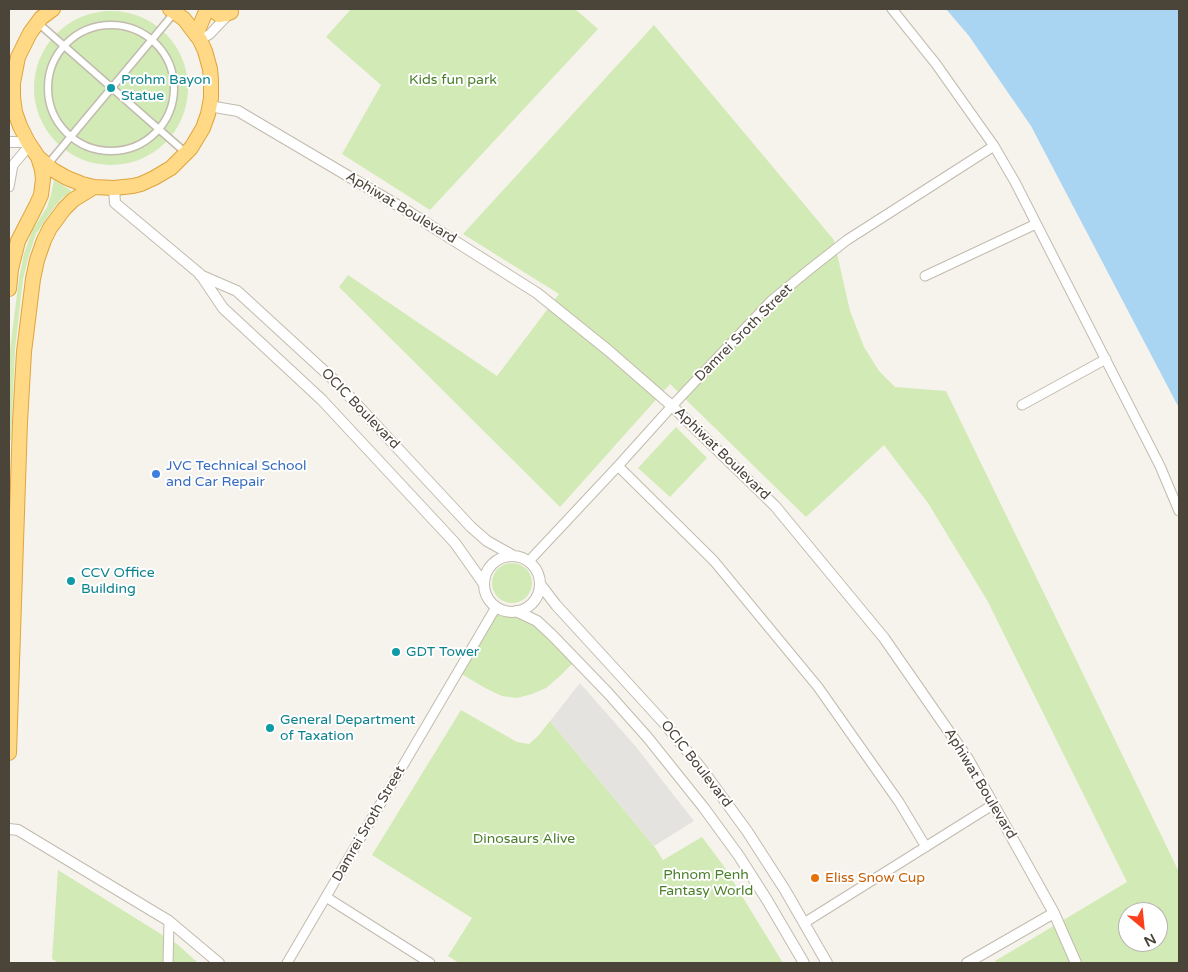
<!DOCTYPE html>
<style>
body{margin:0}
#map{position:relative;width:1188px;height:972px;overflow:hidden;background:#f6f3ec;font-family:"Varela Round",sans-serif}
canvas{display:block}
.frame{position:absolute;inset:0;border:10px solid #4b4439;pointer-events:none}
.north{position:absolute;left:1118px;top:902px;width:50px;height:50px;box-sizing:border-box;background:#fff;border:1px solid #b7b4b0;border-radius:50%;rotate:152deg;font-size:14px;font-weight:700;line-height:20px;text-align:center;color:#4b4439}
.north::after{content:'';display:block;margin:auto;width:18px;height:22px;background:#fc3f1d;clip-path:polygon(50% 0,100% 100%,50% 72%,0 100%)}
</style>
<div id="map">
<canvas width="1188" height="972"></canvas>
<div class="frame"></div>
<div class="north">N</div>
</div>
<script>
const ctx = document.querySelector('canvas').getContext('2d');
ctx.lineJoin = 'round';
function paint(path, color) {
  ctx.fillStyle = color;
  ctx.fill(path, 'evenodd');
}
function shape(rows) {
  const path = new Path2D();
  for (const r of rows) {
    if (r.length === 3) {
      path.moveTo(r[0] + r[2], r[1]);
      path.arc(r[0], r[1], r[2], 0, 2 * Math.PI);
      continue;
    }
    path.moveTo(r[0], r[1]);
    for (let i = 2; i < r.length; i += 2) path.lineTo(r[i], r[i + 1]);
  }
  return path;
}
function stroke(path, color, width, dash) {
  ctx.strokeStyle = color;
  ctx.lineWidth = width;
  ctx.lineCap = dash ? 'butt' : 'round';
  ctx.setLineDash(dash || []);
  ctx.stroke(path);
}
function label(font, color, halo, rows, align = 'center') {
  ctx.font = font + ' "Varela Round",sans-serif';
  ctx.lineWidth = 4;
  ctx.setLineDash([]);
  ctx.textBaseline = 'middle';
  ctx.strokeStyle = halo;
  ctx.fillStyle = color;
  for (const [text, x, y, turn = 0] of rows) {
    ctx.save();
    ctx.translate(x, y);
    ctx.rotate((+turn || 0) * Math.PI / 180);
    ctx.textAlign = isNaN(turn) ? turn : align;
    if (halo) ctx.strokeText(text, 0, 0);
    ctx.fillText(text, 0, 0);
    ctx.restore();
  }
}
const green = shape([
 [351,9,575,9,598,29,430,210,342,154,381,85,326,37],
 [111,88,77],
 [654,25,834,240,850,311,864,347,879,371,895,387,946,391,1179,872,1179,963,996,963,995,961,1127,882,987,600,928,503,884,445,806,517,670,384,560,507,339,287,348,275,497,376,559,294,463,234],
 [1128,912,1158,912,1158,942,1128,942],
 [54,180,72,191,61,199,53,209,36,234,29,255,23,279,15,350,11,440,9,440,10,350,19,278,24,254,32,231,47,207,51,195],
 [676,427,707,458,670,497,638,468],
 [512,583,20],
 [496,607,506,611,516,611,537,621,576,660,560,676,546,688,532,694,517,698,502,696,487,689,458,672],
 [461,710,517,742,529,744,538,736,550,721,654,846,663,860,702,837,723,865,783,963,459,963,448,956,472,918,372,855],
 [58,870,177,944,198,963,59,963,52,959]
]);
const parking = shape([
 [580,683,637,748,694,821,654,846,550,721]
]);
const water = shape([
 [946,9,1179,9,1179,408,1031,126,969,36]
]);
const pedestrian = shape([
 [38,23,186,153],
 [111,88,63],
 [48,164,175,12]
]);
const minor = shape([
 [892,9,936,64,994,146,1015,182,1160,466,1179,511],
 [200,40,210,34,229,14],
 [9,187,13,165,30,145],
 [925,276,1036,224],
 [1022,405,1106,359],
 [618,466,714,561,818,687,899,802,926,847],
 [529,561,618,466,672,406,771,301,810,269,847,240,994,146],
 [326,897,430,963],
 [804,923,994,804],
 [168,963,169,921],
 [287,963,496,607]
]);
const tertiary = shape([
 [209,106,238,111,409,212,537,293,609,351,672,406,775,506,884,638,968,759,1054,913,1076,963],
 [9,142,28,142],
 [114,188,115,203,200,274,223,308,322,400,455,543,484,584],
 [200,275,237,291,335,381,471,527,487,541,512,555],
 [512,584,28],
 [540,584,556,605,664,723,701,768,747,831,785,890,827,963],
 [516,611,537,621,553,636,608,693,648,738,704,808,739,856,767,900,804,963],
 [9,829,18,830,169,921,219,963],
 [967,963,1054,913]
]);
const trunk = shape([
 [53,9,41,18,30,33,18,57,13,83,13,97,15,112,20,126,28,142,38,157,53,170,67,178,82,184,94,187,114,188,133,186,141,184,154,178,171,168,191,148,203,128,208,114,211,98,211,79,210,69,205,51,200,40,184,19,170,9],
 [213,9,214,11,219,15,226,14,231,12],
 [196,35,207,9],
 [9,289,11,269,18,241,36,206,41,195,43,179,42,170,38,157],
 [9,753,20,422,24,352,33,279,37,260,44,240,50,228,64,209,73,200,94,187]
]);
const markers = [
 [111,88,5,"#0f9aa8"],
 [156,474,5,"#3f7fe0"],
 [71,581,5,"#0f9aa8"],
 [396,652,5,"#0f9aa8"],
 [270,728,5,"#0f9aa8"],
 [815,878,5,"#e8710a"]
];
const cultureNames = [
 ["Prohm Bayon",121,80],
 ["Statue",121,96],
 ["CCV Office",81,573],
 ["Building",81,589],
 ["GDT Tower",406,652],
 ["General Department",280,720],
 ["of Taxation",280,736]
];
const parkNames = [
 ["Kids fun park",453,80],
 ["Dinosaurs Alive",524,839],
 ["Phnom Penh",706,875],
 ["Fantasy World",706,891]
];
const streetNames = [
 ["Aphiwat Boulevard",401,208,31],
 ["Damrei Sroth Street",744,333,-45],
 ["OCIC Boulevard",360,409,46],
 ["Aphiwat Boulevard",722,454,44],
 ["OCIC Boulevard",696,764,52],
 ["Aphiwat Boulevard",980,784,59],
 ["Damrei Sroth Street",369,824,-60]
];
const shopNames = [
 ["JVC Technical School",166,466],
 ["and Car Repair",166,482]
];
const foodNames = [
 ["Eliss Snow Cup",825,878]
];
paint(green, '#d2eab5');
paint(parking, '#e5e3e0');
paint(water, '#a9d4f2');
stroke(pedestrian, '#c2bbae', 9);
stroke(minor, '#c2bbae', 11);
stroke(tertiary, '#c2bbae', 12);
stroke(trunk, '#e0a43c', 16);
stroke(pedestrian, '#fff', 6);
stroke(minor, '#fff', 9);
stroke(tertiary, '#fff', 10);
stroke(trunk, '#ffd985', 14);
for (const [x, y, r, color] of markers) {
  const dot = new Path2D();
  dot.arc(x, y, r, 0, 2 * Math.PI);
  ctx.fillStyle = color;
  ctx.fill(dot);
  stroke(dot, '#fff', 2);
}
label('14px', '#0d838f', '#fff', cultureNames, 'left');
label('14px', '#4a7f2a', '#fff', parkNames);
label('14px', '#4b4439', '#fff', streetNames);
label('14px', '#366cbe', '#fff', shopNames, 'left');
label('14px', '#c56008', '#fff', foodNames, 'left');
</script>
